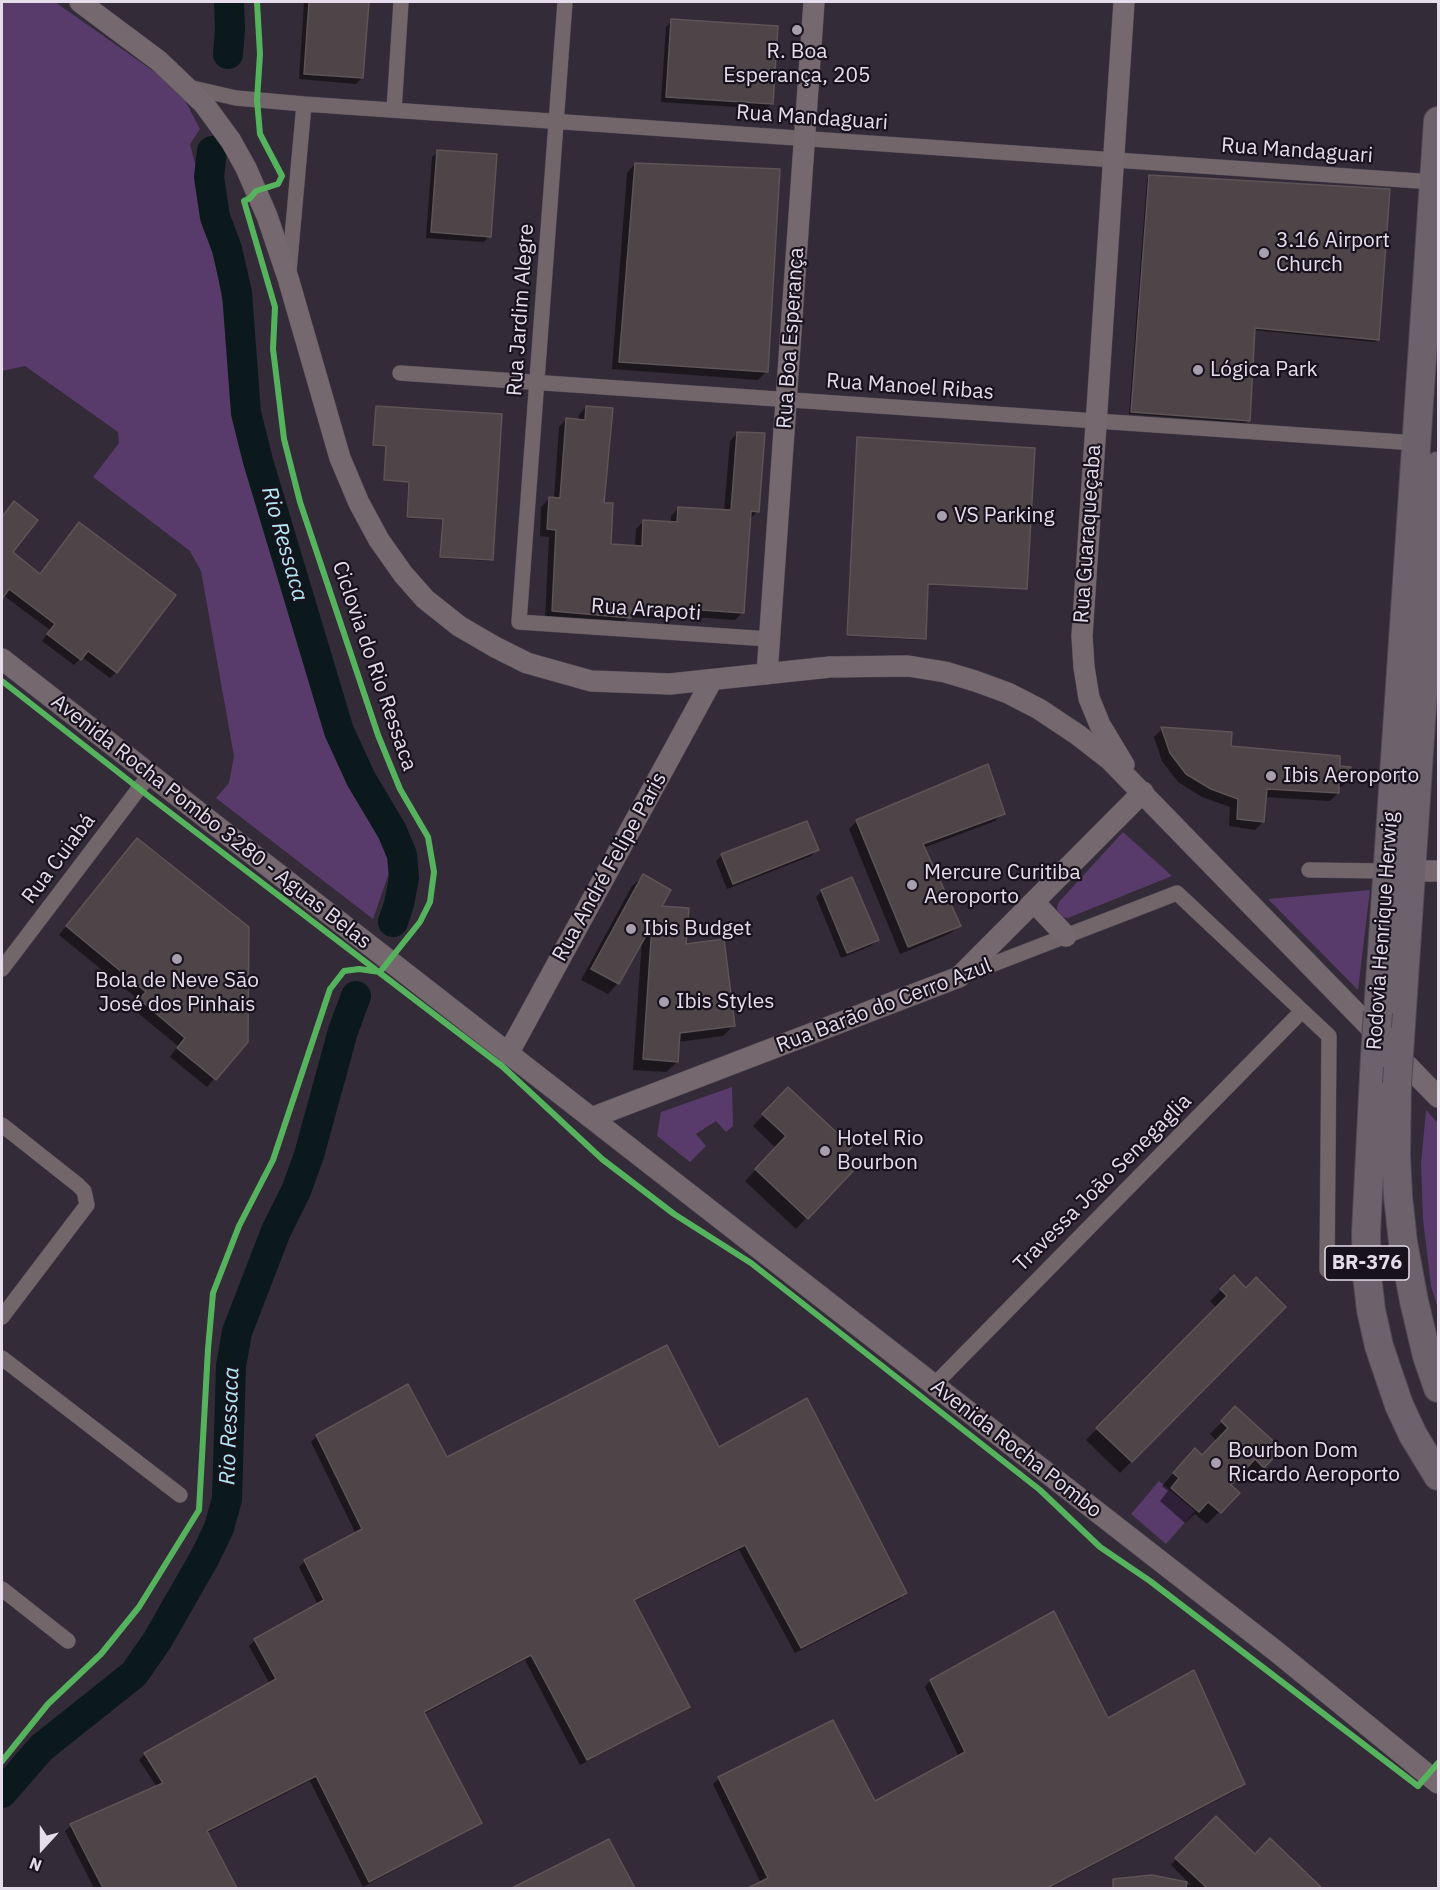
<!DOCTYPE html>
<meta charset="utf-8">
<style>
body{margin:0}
#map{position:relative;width:1440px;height:1890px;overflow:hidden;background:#332b38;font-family:"IBM Plex Sans",sans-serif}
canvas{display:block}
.frame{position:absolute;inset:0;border:3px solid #e6ddec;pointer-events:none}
.north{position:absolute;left:12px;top:1818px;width:60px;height:60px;-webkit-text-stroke:4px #18121d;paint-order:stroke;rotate:201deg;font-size:16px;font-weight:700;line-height:24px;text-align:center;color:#e6ddec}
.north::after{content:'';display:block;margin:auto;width:21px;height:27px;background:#e6ddec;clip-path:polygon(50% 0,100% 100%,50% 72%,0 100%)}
</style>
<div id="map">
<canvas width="1440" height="1890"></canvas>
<div class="frame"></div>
<div class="north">N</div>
</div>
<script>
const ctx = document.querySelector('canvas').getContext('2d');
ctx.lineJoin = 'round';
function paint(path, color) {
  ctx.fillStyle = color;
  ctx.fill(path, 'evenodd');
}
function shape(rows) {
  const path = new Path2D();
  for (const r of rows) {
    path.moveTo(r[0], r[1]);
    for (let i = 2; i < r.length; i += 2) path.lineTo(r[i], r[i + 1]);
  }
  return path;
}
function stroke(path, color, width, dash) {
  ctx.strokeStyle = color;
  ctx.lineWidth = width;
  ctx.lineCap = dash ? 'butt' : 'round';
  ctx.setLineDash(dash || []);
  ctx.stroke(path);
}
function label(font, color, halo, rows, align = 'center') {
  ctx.font = font + ' "IBM Plex Sans",sans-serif';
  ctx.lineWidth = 4.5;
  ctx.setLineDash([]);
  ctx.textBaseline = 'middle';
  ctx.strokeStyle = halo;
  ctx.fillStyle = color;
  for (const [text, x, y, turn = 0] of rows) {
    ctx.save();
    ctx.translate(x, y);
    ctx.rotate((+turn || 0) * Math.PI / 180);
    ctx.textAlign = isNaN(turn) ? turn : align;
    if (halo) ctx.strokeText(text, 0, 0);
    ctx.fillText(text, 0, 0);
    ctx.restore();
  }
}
const green = shape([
 [2,2,55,2,179,89,200,129,190,144,203,195,233,359,244,447,331,730,348,770,391,846,390,870,373,919,216,798,229,783,234,756,201,571,190,551,93,477,119,443,118,432,25,366,2,371],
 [1123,832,1172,876,1068,918,1062,917,1058,913,1057,907,1059,902],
 [1370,890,1358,990,1268,899],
 [732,1087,733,1126,726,1132,716,1121,696,1134,706,1146,690,1162,657,1136,661,1112],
 [1426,1110,1438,1123,1438,1309,1431,1286,1423,1219,1421,1164],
 [1159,1481,1195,1511,1166,1544,1131,1514]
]);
const shadow = shape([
 [304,2,368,2,362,78,356,84,299,79],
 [672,21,772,103,766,109,661,102,666,27],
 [438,152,489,236,484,242,426,238,432,157],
 [635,164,766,372,758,380,612,369,627,173],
 [1150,176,1378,339,1375,342,1253,330,1249,420,1246,423,1129,414,1147,179],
 [376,407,491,559,490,561,440,558,442,520,406,518,408,482,384,481,386,447,373,446],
 [586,407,609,546,635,547,636,529,644,521,671,523,671,516,679,508,724,511,730,441,738,433,758,511,750,519,743,612,735,620,666,615,662,619,629,617,621,625,545,618,549,537,540,536,541,507,549,499,554,499,559,427,566,420,578,421,579,415],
 [857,439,1026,589,927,585,923,640,846,636],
 [8,509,11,552,116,672,110,678,82,657,74,665,42,641,50,630,3,595,2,596,2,517],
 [1162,729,1230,734,1230,748,1338,768,1349,779,1341,787,1338,787,1338,793,1330,801,1264,797,1263,822,1255,830,1229,826,1230,807,1202,797,1178,782,1162,761,1154,737],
 [1003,813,995,821,923,848,959,925,951,933,900,954,849,829,857,821],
 [137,840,246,1042,207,1087,170,1057,178,1046,132,1008,139,1000,59,935],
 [817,850,811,856,727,889,716,861,722,855],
 [643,876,733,1026,723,1036,678,1042,677,1062,666,1072,633,1070,642,940,618,983,608,994,581,980,632,886],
 [822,891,877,940,871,946,841,958,816,897],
 [788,1089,840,1157,852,1169,796,1229,745,1181,776,1148,753,1126],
 [1234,1277,1246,1290,1284,1307,1120,1473,1086,1440,1217,1308,1210,1301],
 [1236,1408,1263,1467,1251,1479,1242,1471,1229,1485,1238,1493,1207,1524,1195,1514,1185,1523,1160,1501,1168,1491,1162,1486,1183,1462,1202,1457,1217,1441,1210,1434],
 [317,1436,446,1459,719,1449,905,1593,900,1599,795,1653,739,1550,633,1602,688,1707,682,1712,580,1765,525,1660,424,1714,480,1822,474,1828,363,1887,310,1781,207,1833,235,1888,94,1888,65,1831,71,1826,157,1787,139,1760,145,1754,270,1684,249,1646,255,1640,318,1605,299,1567,305,1561,356,1534,311,1442],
 [1054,1613,1108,1720,1243,1784,1237,1790,1050,1888,751,1888,761,1883,713,1784,719,1779,874,1803,959,1757,925,1687,930,1681],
 [1216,1818,1255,1856,1270,1840,1320,1888,1121,1888,1127,1882,1152,1877,1191,1885,1171,1865],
 [609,1841,634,1888,516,1888]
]);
const river = shape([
 [228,54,230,29,229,2],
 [212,151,209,177,215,217,227,249,237,293,246,413,258,461,339,731,361,779,392,831,402,855,404,878,399,904,393,922],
 [2,1793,41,1748,134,1674,157,1641,205,1557,219,1528,227,1499,231,1366,237,1332,276,1231,296,1191,309,1155,343,1031,356,996]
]);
const building = shape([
 [309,2,369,2,363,78,304,74,309,2],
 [671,19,778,26,773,104,666,97,671,19],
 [437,150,497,154,491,237,431,232,437,150],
 [635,163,780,169,768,372,619,362,635,163],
 [1149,175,1390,189,1379,340,1255,328,1250,421,1131,412,1149,175],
 [376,406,502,414,493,560,440,557,443,519,407,517,409,482,384,480,386,446,373,445,376,406],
 [586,406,613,408,604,503,613,503,611,544,642,546,643,520,677,522,678,507,731,510,737,432,765,433,759,512,751,511,744,613,672,608,671,612,631,609,631,618,552,611,556,530,547,529,549,497,560,498,566,418,585,420,586,406],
 [857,437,1035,448,1027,589,928,584,926,639,847,635,857,437],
 [14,501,38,520,13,552,40,574,79,522,176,595,117,673,88,651,81,660,47,634,55,624,9,589,2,599,2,517,14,501],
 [1161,727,1232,732,1231,746,1340,756,1340,766,1351,767,1351,780,1339,779,1339,793,1267,789,1264,822,1237,819,1238,799,1211,789,1186,774,1170,753,1161,727],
 [988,764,1005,814,923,844,961,926,908,947,856,820,988,764],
 [807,821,819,850,733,884,721,854,807,821],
 [137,838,249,927,248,1042,216,1080,177,1048,185,1038,139,999,146,992,66,926,137,838],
 [643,874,671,890,662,906,689,908,686,944,724,939,735,1026,680,1033,678,1062,643,1059,652,925,619,984,591,969,643,874],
 [852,877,879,940,847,953,821,890,852,877],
 [788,1087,852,1147,842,1157,855,1169,808,1219,755,1169,786,1136,762,1114,788,1087],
 [1234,1275,1246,1288,1256,1277,1286,1307,1132,1462,1096,1428,1227,1296,1220,1289,1234,1275],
 [667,1345,719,1447,807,1398,907,1593,801,1648,745,1545,634,1600,690,1707,587,1760,531,1655,424,1712,482,1823,369,1882,316,1776,207,1831,237,1888,103,1888,70,1824,163,1783,144,1753,276,1679,254,1639,324,1600,304,1560,362,1529,316,1435,408,1384,447,1457,667,1345],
 [1235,1406,1282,1449,1264,1468,1255,1459,1231,1485,1240,1493,1221,1513,1208,1502,1199,1512,1171,1488,1179,1478,1173,1473,1195,1448,1202,1455,1228,1428,1221,1421,1235,1406],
 [1054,1611,1108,1718,1194,1670,1245,1784,1047,1888,748,1888,768,1878,718,1777,833,1720,875,1801,965,1752,930,1680,1054,1611],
 [1216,1816,1255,1854,1270,1838,1322,1888,1207,1888,1175,1858,1216,1816],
 [609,1839,635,1888,512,1888,609,1839],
 [1152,1875,1187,1882,1186,1888,1113,1888,1113,1879,1152,1875]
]);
const street = shape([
 [565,2,519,622,769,639],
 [188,87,236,98,304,104,1434,182],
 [394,110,401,2],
 [289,271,304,104],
 [400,373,1416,443],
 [1309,870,1387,871],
 [2,969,150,774],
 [965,975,1177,893,1329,1036,1327,1270],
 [2,1125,78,1185,84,1191,87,1205,2,1317],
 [2,1358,180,1495],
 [934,1385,1302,1011],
 [2,1589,68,1641]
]);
const secondary = shape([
 [80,2,159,61,204,104,231,141,246,168,267,216,288,278,340,458,359,503,379,540,403,574,425,599,459,626,495,647,527,663,591,681,670,684,830,667,908,666,945,672,975,681,1008,693,1039,709,1078,735,1110,760,1438,1097],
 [2,659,1277,1652,1438,1783],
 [767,674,814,2],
 [1124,765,1100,725,1089,698,1084,667,1082,636,1124,2],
 [1412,871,1438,871],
 [1034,902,1066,936],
 [508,1054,712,680],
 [591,1118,959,977,1143,792]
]);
const highway = shape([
 [1378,1012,1438,121],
 [1400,1039,1438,466],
 [1375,1056,1366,1233,1367,1275,1371,1310,1379,1346,1399,1405,1413,1435,1438,1476],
 [1397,1084,1396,1155,1398,1196,1403,1242,1414,1301,1427,1356,1438,1388]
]);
const highwayBridge = shape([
 [1375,1056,1378,1012],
 [1397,1084,1400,1039]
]);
const cycleway = shape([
 [2,681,151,798,503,1067,602,1159,674,1214,751,1263,1040,1490,1100,1547,1150,1581,1418,1786,1438,1763],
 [2,1761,48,1704,101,1654,139,1607,199,1510,208,1349,213,1293,239,1226,273,1160,330,989,344,971,359,969,380,972,420,922,430,902,434,872,428,837,400,789,378,735,300,502,284,439,273,349,275,307,244,201,250,198,256,191,278,184,282,176,260,134,257,100,260,54,257,2]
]);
const markers = [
 [797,30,6,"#a79fad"],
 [1264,253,6,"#a79fad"],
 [1198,370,6,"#a79fad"],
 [942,516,6,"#a79fad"],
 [1271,776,6,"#a79fad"],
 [912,885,6,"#a79fad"],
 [631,929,6,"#a79fad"],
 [177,959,6,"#a79fad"],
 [664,1002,6,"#a79fad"],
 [825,1151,6,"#a79fad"],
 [1216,1463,6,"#a79fad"]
];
const shields = [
 [1367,1263,84]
];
const shieldNames = [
 ["BR-376",1367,1263]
];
const poiNames = [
 ["R. Boa",797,52,"center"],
 ["Esperança, 205",797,76,"center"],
 ["3.16 Airport",1276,241],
 ["Church",1276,265],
 ["Lógica Park",1210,370],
 ["VS Parking",954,516],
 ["Ibis Aeroporto",1283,776],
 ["Mercure Curitiba",924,873],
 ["Aeroporto",924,897],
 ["Ibis Budget",643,929],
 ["Bola de Neve São",177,981,"center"],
 ["José dos Pinhais",177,1005,"center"],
 ["Ibis Styles",676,1002],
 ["Hotel Rio",837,1139],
 ["Bourbon",837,1163],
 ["Bourbon Dom",1228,1451],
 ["Ricardo Aeroporto",1228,1475]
];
const streetNames = [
 ["Rua Mandaguari",812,118,4],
 ["Rua Mandaguari",1297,151,4],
 ["Rua Jardim Alegre",521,310,-86],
 ["Rua Boa Esperança",791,338,-86],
 ["Rua Manoel Ribas",910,387,4],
 ["Rua Guaraqueçaba",1088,534,-86],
 ["Rua Arapoti",646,610,4],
 ["Ciclovia do Rio Ressaca",374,666,71],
 ["Avenida Rocha Pombo 3280 - Aguas Belas",211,822,38],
 ["Rua Cuiabá",59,859,-53],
 ["Rua André Felipe Paris",610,867,-61],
 ["Rodovia Henrique Herwig",1383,931,-86],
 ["Rua Barão do Cerro Azul",884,1006,-21],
 ["Travessa João Senegaglia",1103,1183,-45],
 ["Avenida Rocha Pombo",1016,1449,38]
];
const waterNames = [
 ["Rio Ressaca",284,544,74],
 ["Rio Ressaca",230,1426,-88]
];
paint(green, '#583b6a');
paint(shadow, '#0007');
stroke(river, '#0b191d', 30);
paint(building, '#4d4548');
stroke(building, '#5d5456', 1.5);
stroke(street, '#4f4854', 16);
stroke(secondary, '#4f4854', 22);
stroke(highway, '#4f4854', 30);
stroke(street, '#72666a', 15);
stroke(secondary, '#75686e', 21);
stroke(highway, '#6c626b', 28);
stroke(highwayBridge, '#4f4854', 30, []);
stroke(highwayBridge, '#6c626b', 28);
stroke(cycleway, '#56b35d', 6);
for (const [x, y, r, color] of markers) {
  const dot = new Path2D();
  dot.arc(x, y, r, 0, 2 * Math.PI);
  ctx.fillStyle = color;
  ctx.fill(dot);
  stroke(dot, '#18121d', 2);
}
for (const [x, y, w] of shields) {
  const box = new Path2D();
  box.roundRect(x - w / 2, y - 17, w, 34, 4.5);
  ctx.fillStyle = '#18121d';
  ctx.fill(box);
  stroke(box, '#e6ddec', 1.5);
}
label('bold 20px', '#e6ddec', null, shieldNames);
label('21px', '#e6ddec', '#18121d', poiNames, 'left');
label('21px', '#e6ddec', '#18121d', streetNames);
label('italic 22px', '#b3e8f5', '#18121d', waterNames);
</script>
